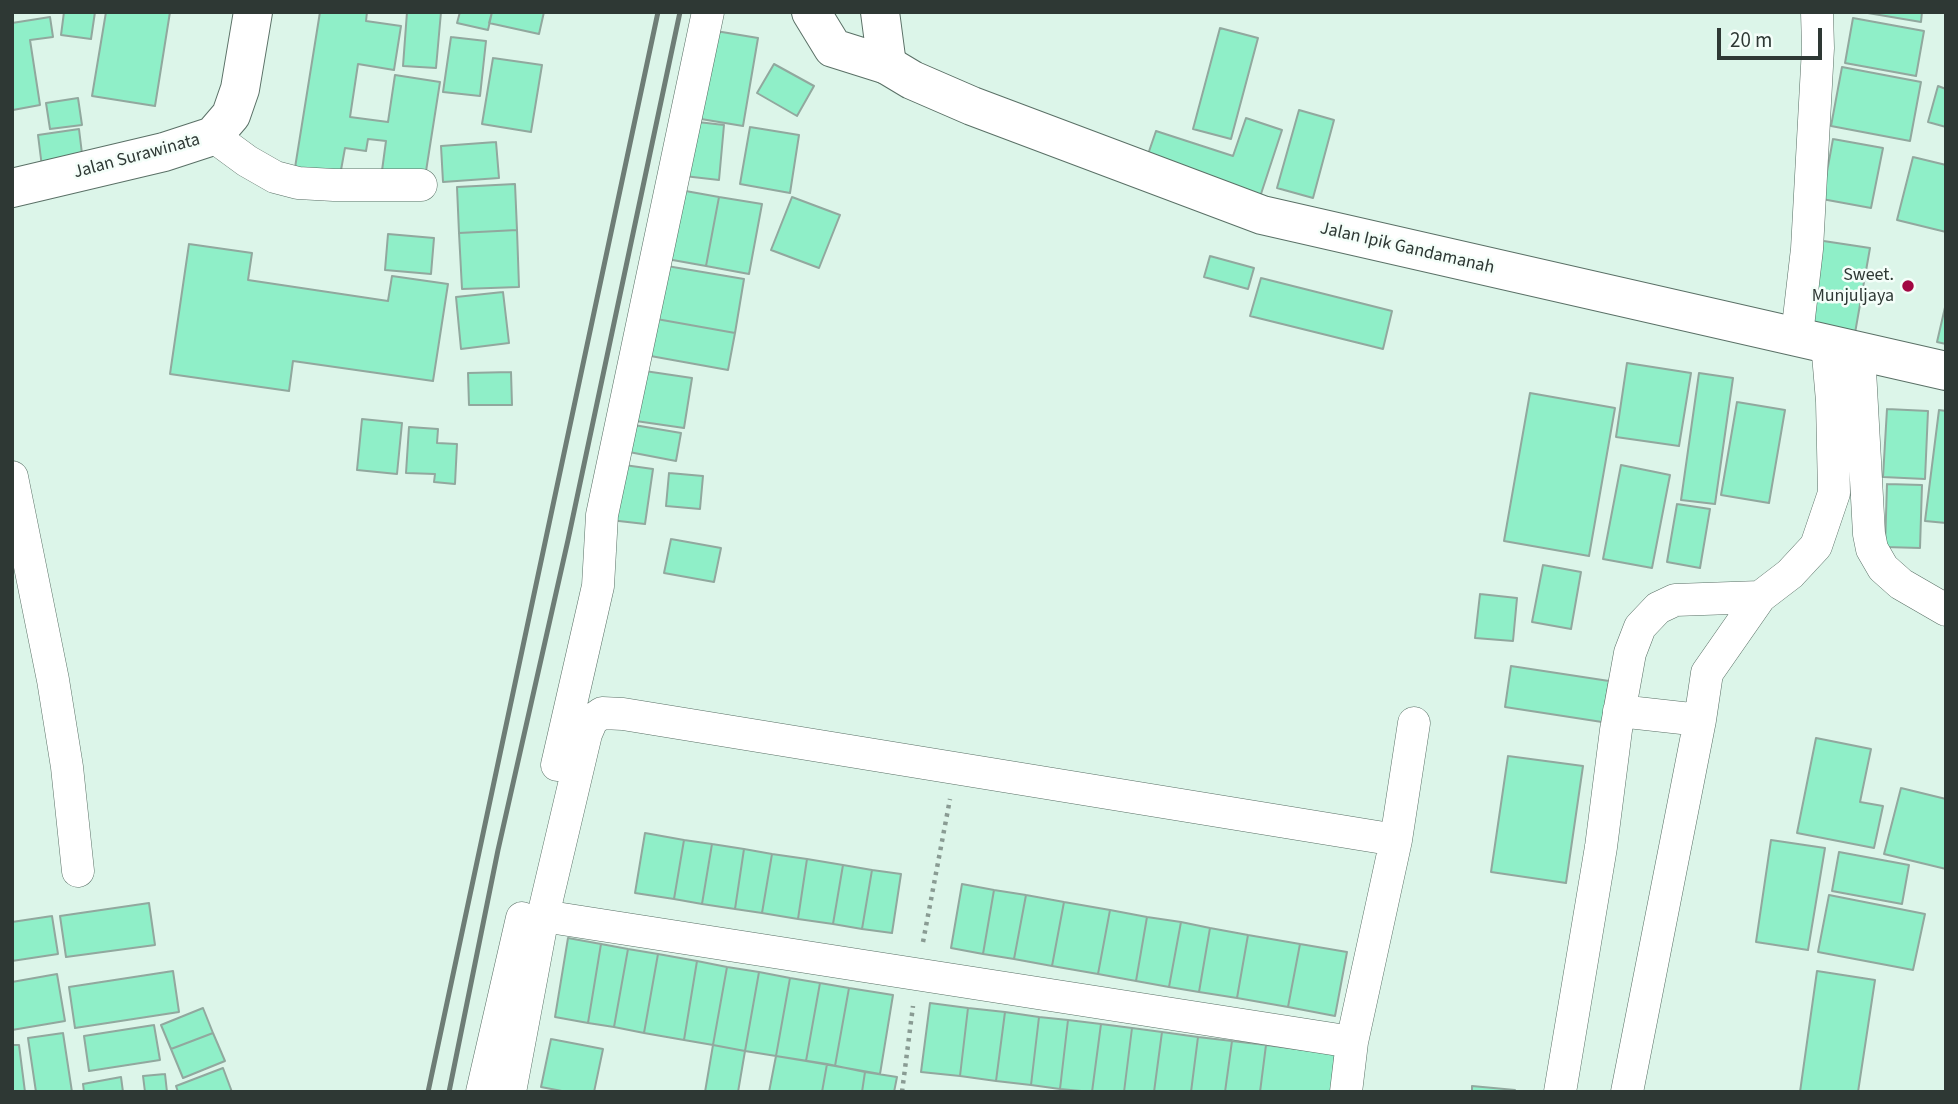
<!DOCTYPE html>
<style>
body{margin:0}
#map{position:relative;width:1958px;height:1104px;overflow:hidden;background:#dcf5e9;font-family:"Source Sans 3",sans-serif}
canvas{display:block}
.frame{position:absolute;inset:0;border:14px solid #2e3834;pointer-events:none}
.scale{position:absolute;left:1717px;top:28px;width:105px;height:32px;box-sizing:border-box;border:4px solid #2e3834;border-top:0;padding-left:9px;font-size:21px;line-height:24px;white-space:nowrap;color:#2e3834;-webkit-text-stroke:5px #f4fef9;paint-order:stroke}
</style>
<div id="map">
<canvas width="1958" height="1104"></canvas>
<div class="frame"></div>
<div class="scale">20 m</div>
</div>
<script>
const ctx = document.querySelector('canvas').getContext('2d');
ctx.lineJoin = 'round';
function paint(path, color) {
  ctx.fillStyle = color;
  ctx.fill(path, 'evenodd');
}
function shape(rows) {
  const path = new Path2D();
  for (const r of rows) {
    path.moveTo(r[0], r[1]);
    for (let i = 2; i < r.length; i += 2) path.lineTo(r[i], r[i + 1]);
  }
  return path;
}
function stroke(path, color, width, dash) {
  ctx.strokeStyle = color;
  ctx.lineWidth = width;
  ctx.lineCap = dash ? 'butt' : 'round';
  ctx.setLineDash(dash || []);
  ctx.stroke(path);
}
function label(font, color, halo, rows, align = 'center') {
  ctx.font = font + ' "Source Sans 3",sans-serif';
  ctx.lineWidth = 5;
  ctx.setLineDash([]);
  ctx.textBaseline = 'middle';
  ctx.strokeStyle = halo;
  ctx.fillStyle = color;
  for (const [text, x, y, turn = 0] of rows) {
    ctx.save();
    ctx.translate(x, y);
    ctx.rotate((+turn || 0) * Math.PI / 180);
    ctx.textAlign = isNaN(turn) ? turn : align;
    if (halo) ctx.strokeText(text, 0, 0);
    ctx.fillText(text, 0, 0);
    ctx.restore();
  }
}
const building = shape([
 [64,12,95,12,91,39,61,35,64,12],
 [106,12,170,12,155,106,92,96,106,12],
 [320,12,367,12,366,21,401,26,394,70,358,64,350,117,388,122,395,75,440,82,424,184,381,178,386,141,368,139,366,151,345,148,339,181,294,174,320,12],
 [407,12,441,12,436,68,403,66,407,12],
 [460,12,492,12,488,30,457,23,460,12],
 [492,12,544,12,539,34,489,23,492,12],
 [1862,12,1922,12,1921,22,1862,12],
 [50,17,53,37,30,40,40,105,13,110,12,23,50,17],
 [1853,18,1924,31,1916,76,1845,63,1853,18],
 [1220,28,1258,38,1231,139,1193,129,1220,28],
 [716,31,758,38,743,126,701,119,716,31],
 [451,37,486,41,480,96,443,92,451,37],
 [493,58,542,65,531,132,482,124,493,58],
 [774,64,814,86,797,116,757,93,774,64],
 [1842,67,1921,82,1910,141,1831,126,1842,67],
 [1938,86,1946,89,1946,127,1928,122,1938,86],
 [78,98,82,125,50,129,46,103,78,98],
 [1299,110,1334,120,1313,198,1277,188,1299,110],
 [1246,118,1282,130,1259,200,1145,163,1156,131,1233,156,1246,118],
 [689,121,724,125,719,180,684,176,689,121],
 [750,127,799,135,790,193,740,184,750,127],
 [79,129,83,162,42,167,38,135,79,129],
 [1833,139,1883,148,1871,208,1822,199,1833,139],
 [496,142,499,178,443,182,441,146,496,142],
 [1913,157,1946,165,1946,232,1897,220,1913,157],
 [515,184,517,230,459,233,457,187,515,184],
 [680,190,719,197,706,266,667,259,680,190],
 [719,197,762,204,749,274,706,266,719,197],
 [792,197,840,215,819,268,771,250,792,197],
 [517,230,519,287,462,289,459,233,517,230],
 [388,234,434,238,431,274,385,270,388,234],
 [1817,240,1870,248,1855,333,1802,325,1817,240],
 [189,244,252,253,248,280,388,301,392,276,448,284,433,381,293,361,289,391,170,374,189,244],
 [1210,256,1254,268,1248,289,1204,277,1210,256],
 [661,265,744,279,735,333,651,318,661,265],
 [1261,278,1392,311,1383,349,1250,316,1261,278],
 [503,292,509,343,461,349,456,297,503,292],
 [1946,303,1946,344,1937,342,1946,303],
 [651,318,735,333,728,370,645,355,651,318],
 [1627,363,1691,373,1679,446,1616,437,1627,363],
 [638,370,692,378,684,428,629,420,638,370],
 [511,372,512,405,469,405,468,373,511,372],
 [1699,373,1733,378,1715,504,1681,500,1699,373],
 [1530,393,1615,408,1589,556,1504,541,1530,393],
 [1737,402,1785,410,1769,503,1721,495,1737,402],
 [1887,409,1928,411,1925,479,1883,477,1887,409],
 [1939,410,1946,411,1946,523,1925,521,1939,410],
 [362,419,402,423,397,474,357,470,362,419],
 [634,425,681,433,676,461,629,452,634,425],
 [409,427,438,429,437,443,457,444,455,484,434,482,435,474,406,473,409,427],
 [617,464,653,469,645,524,610,520,617,464],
 [1621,465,1670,475,1652,568,1603,559,1621,465],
 [669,473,703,476,700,509,666,506,669,473],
 [1887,484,1922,485,1920,548,1885,547,1887,484],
 [1677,504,1710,509,1700,568,1667,562,1677,504],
 [671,539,721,548,714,582,664,573,671,539],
 [1543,565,1581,572,1571,629,1532,622,1543,565],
 [1480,594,1517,598,1513,641,1475,638,1480,594],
 [1511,666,1609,681,1602,722,1505,707,1511,666],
 [1816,738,1871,749,1860,802,1883,806,1874,848,1797,833,1816,738],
 [1508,756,1583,766,1566,883,1491,872,1508,756],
 [1901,788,1946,799,1946,869,1884,854,1901,788],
 [645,833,684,840,674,899,635,893,645,833],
 [684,840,712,844,702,904,674,899,684,840],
 [1771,840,1825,848,1808,950,1756,942,1771,840],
 [712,844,744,849,735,909,702,904,712,844],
 [744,849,772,854,762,913,735,909,744,849],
 [1839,852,1909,865,1902,904,1832,891,1839,852],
 [772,854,807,859,798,919,762,913,772,854],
 [807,859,843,865,833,924,798,919,807,859],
 [843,865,872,870,862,929,833,924,843,865],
 [872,870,901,874,892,933,862,929,872,870],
 [962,884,994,890,983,954,951,948,962,884],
 [994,890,1026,895,1014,959,983,954,994,890],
 [1026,895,1064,902,1052,966,1014,959,1026,895],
 [1829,895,1925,914,1913,970,1818,952,1829,895],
 [1064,902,1110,910,1098,974,1052,966,1064,902],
 [149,903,155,945,66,957,60,916,149,903],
 [1110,910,1147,917,1136,981,1098,974,1110,910],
 [52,916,58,954,12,961,12,922,52,916],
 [1147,917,1181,922,1169,987,1136,981,1147,917],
 [1181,922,1210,928,1199,992,1169,987,1181,922],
 [1210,928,1248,935,1237,998,1199,992,1210,928],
 [1248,935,1300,944,1288,1007,1237,998,1248,935],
 [568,938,601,944,588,1023,555,1017,568,938],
 [601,944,628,949,614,1027,588,1023,601,944],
 [1300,944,1347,952,1335,1016,1288,1007,1300,944],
 [628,949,658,954,644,1033,614,1027,628,949],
 [658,954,697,961,684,1040,644,1033,658,954],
 [697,961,727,967,713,1045,684,1040,697,961],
 [727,967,759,972,745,1051,713,1045,727,967],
 [173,971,179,1012,75,1028,69,987,173,971],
 [1817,971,1875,980,1858,1092,1800,1092,1817,971],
 [759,972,790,978,776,1056,745,1051,759,972],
 [57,974,65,1021,12,1030,12,982,57,974],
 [790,978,820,983,806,1061,776,1056,790,978],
 [820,983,849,988,835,1066,806,1061,820,983],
 [849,988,893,995,880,1074,835,1066,849,988],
 [930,1003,968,1008,960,1076,921,1072,930,1003],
 [203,1008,213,1033,171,1049,161,1025,203,1008],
 [968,1008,1005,1012,996,1081,960,1076,968,1008],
 [1005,1012,1039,1017,1031,1085,996,1081,1005,1012],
 [1039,1017,1068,1020,1060,1089,1031,1085,1039,1017],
 [1068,1020,1101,1024,1092,1092,1060,1089,1068,1020],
 [1101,1024,1132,1028,1124,1092,1092,1092,1101,1024],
 [154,1025,160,1060,89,1071,84,1036,154,1025],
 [1132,1028,1162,1032,1154,1092,1124,1092,1132,1028],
 [1162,1032,1198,1037,1191,1092,1154,1092,1162,1032],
 [63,1033,72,1092,36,1092,28,1038,63,1033],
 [213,1033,225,1061,183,1078,171,1049,213,1033],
 [1198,1037,1232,1041,1225,1092,1191,1092,1198,1037],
 [551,1039,603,1049,594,1092,567,1092,541,1087,551,1039],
 [1232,1041,1266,1045,1260,1092,1225,1092,1232,1041],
 [12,1045,19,1045,25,1092,12,1092,12,1045],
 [713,1045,745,1051,738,1092,705,1092,713,1045],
 [1266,1045,1335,1054,1331,1092,1260,1092,1266,1045],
 [776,1056,827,1064,822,1092,769,1092,776,1056],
 [827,1064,865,1072,862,1092,822,1092,827,1064],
 [223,1068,232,1092,178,1092,176,1086,223,1068],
 [865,1072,897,1077,894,1092,862,1092,865,1072],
 [165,1074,167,1092,145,1092,143,1076,165,1074],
 [121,1077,123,1092,84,1092,83,1084,121,1077],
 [1472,1086,1515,1090,1515,1092,1472,1092,1472,1086]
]);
const path = shape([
 [923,942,950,799],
 [902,1092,913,1006]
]);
const minor = shape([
 [213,136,247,161,275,177,298,183,334,185,421,185],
 [1797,335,1807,249,1818,48,1817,12],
 [1859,352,1869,534,1872,549,1883,568,1901,584,1946,610],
 [12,477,53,680,67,767,78,871],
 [1619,711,1700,720],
 [557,765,598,586,602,515,708,12],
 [543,916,1352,1042],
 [482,1092,522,918],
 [510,1092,543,916,586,734,592,720,602,713,623,714,1396,840],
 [1346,1092,1352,1042,1396,840,1414,723],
 [1560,1092,1601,847,1616,730,1630,653,1640,627,1658,608,1675,600,1760,597],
 [1627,1092,1700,720,1707,673,1760,597,1790,574,1816,546,1834,493,1832,401,1827,343]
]);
const tertiary = shape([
 [887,65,912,80,972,106,1262,215,1946,371]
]);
const secondary = shape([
 [811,12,833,48,887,65,880,12],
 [12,188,164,152,213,136,231,115,240,89,253,12]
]);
const rail = shape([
 [428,1092,658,12],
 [449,1092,498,850,568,540,680,12]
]);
const markers = [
 [1908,286,7,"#a20742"]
];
const streetNames = [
 ["Jalan Surawinata",137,157,-15],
 ["Jalan Ipik Gandamanah",1407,249,13]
];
const poiNames = [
 ["Sweet.",1894,276],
 ["Munjuljaya",1894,297]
];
paint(building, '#8fefc8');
stroke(building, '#91a89e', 2);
stroke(minor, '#5a7066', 33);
stroke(tertiary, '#5a7066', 40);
stroke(secondary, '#5a7066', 40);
stroke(path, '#899b93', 4.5, [3.5, 5]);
stroke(minor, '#fff', 32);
stroke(tertiary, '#fff', 38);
stroke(secondary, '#fff', 38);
stroke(rail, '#6e7d76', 5);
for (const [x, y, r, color] of markers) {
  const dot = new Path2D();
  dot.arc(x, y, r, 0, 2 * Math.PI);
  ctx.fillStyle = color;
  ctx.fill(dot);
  stroke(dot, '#f4fef9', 2.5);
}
label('18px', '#2e3834', '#f4fef9', streetNames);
label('18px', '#2e3834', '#f4fef9', poiNames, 'right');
</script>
